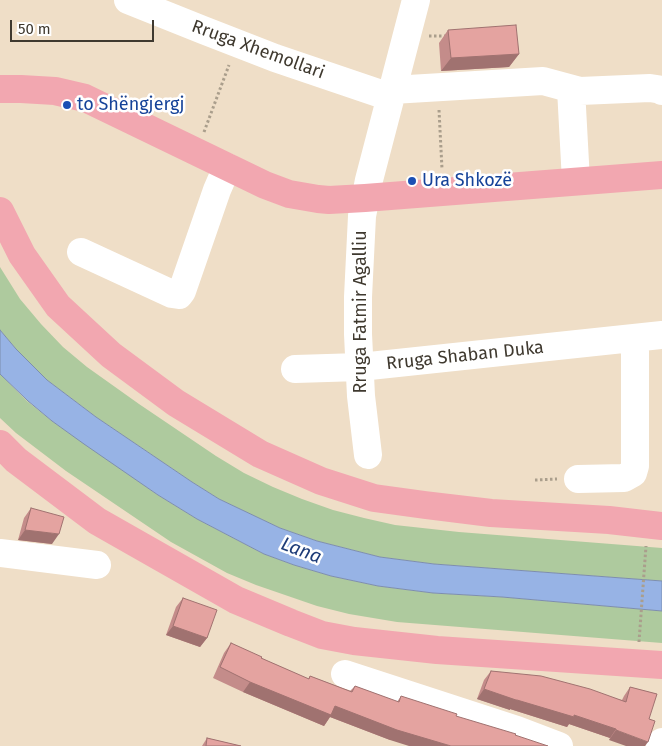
<!DOCTYPE html>
<meta charset="utf-8">
<style>
body{margin:0}
#map{position:relative;width:662px;height:746px;overflow:hidden;background:#efdec7;font-family:"Fira Sans",sans-serif}
canvas{display:block}
.scale{position:absolute;left:10px;top:20px;width:144px;height:22px;box-sizing:border-box;border:2px solid #3f392f;border-top:0;padding-left:6px;font-size:15px;line-height:18px;white-space:nowrap;color:#3f392f;-webkit-text-stroke:4px #fff;paint-order:stroke}
</style>
<div id="map">
<canvas width="662" height="746"></canvas>
<div class="scale">50 m</div>
</div>
<script>
const ctx = document.querySelector('canvas').getContext('2d');
ctx.lineJoin = 'round';
function paint(path, color) {
  ctx.fillStyle = color;
  ctx.fill(path, 'evenodd');
}
function shape(rows) {
  const path = new Path2D();
  for (const r of rows) {
    path.moveTo(r[0], r[1]);
    for (let i = 2; i < r.length; i += 2) path.lineTo(r[i], r[i + 1]);
  }
  return path;
}
function stroke(path, color, width, dash) {
  ctx.strokeStyle = color;
  ctx.lineWidth = width;
  ctx.lineCap = dash ? 'butt' : 'round';
  ctx.setLineDash(dash || []);
  ctx.stroke(path);
}
function label(font, color, halo, rows, align = 'center') {
  ctx.font = font + ' "Fira Sans",sans-serif';
  ctx.lineWidth = 5;
  ctx.setLineDash([]);
  ctx.textBaseline = 'middle';
  ctx.strokeStyle = halo;
  ctx.fillStyle = color;
  for (const [text, x, y, turn = 0] of rows) {
    ctx.save();
    ctx.translate(x, y);
    ctx.rotate((+turn || 0) * Math.PI / 180);
    ctx.textAlign = isNaN(turn) ? turn : align;
    if (halo) ctx.strokeText(text, 0, 0);
    ctx.fillText(text, 0, 0);
    ctx.restore();
  }
}
const green = shape([
 [0,267,20,299,41,324,63,347,87,367,139,404,216,456,244,473,273,487,302,499,333,510,364,518,395,525,459,532,662,548,662,581,434,564,380,557,317,541,280,528,248,513,219,499,192,482,96,417,47,380,16,349,0,330],
 [0,374,27,401,52,421,158,495,197,519,264,554,294,565,331,576,378,586,433,593,502,597,662,611,662,643,397,622,349,614,317,606,256,585,227,573,171,542,66,471,16,433,0,418]
]);
const water = shape([
 [0,330,16,349,47,380,96,417,192,482,219,499,280,528,317,541,380,557,434,564,662,581,662,611,502,597,433,593,378,586,331,576,294,565,264,554,197,519,158,495,84,444,52,421,28,401,0,374,0,330]
]);
const path = shape([
 [429,36,448,36],
 [439,110,442,169],
 [204,132,229,65],
 [535,480,557,479],
 [639,642,646,546]
]);
const minor = shape([
 [128,0,203,30,275,58,390,97],
 [571,89,576,181],
 [392,90,543,81,580,91,650,88,662,90,662,91],
 [81,252,172,294,179,295,182,291,217,190,227,167],
 [295,369,360,367,662,335],
 [368,455,361,396,358,334,358,297,362,216,369,180,416,0],
 [578,479,624,478,633,473,635,466,635,338],
 [0,553,97,565],
 [345,674,517,730,559,746],
 [660,746,662,742]
]);
const major = shape([
 [0,89,21,89,55,91,85,98,265,185,289,194,318,199,329,200,365,198,662,175],
 [0,211,22,255,58,306,111,355,176,403,260,454,321,481,374,498,425,505,491,513,609,520,662,526],
 [0,444,16,460,97,521,236,600,291,623,322,635,354,641,437,650,662,665]
]);
const wall = shape([
 [448,30,519,54,509,67,441,71,439,43],
 [31,508,52,544,18,540,24,518],
 [183,598,207,638,200,647,166,635,176,607],
 [231,643,261,658,308,679,310,676,350,691,355,686,397,702,401,696,390,740,330,717,324,726,243,692,213,678,224,653],
 [491,671,622,700,624,696,630,687,657,694,609,740,610,738,569,724,567,727,510,709,510,710,477,699,484,680],
 [207,738,241,746,202,746]
]);
const shadedWall = shape([
 [519,54,509,67,441,71,451,58],
 [25,530,59,534,52,544,18,540],
 [173,626,207,638,200,647,166,635],
 [250,682,335,706,451,746,409,746,390,740,330,717,324,726,243,692],
 [484,689,517,700,574,715,616,729,610,738,569,724,567,727,510,709,510,710,477,699],
 [616,730,648,742,645,746,626,746,609,740]
]);
const building = shape([
 [516,25,519,54,451,58,448,30,516,25],
 [31,508,64,517,59,534,25,530,31,508],
 [183,598,217,610,207,638,173,626,183,598],
 [231,643,262,657,261,658,309,679,310,676,352,692,355,686,399,702,401,696,457,714,456,716,516,734,515,735,548,746,451,746,397,730,335,706,331,715,250,682,220,667,231,643],
 [491,671,541,676,590,689,626,702,630,687,657,694,649,719,655,721,648,742,616,730,616,729,574,715,574,717,517,700,516,700,484,689,491,671],
 [207,738,241,746,206,746,207,738]
]);
const markers = [
 [67,105,5,"#1a4fb4"],
 [412,181,5,"#1a4fb4"]
];
const streetNames = [
 ["Rruga Xhemollari",258,50,20],
 ["Rruga Fatmir Agalliu",361,312,-90],
 ["Rruga Shaban Duka",465,356,-6]
];
const transitNames = [
 ["to Shëngjergj",77,105],
 ["Ura Shkozë",422,181]
];
const waterNames = [
 ["Lana",301,551,21]
];
paint(green, '#aeca9e');
paint(water, '#97b3e5');
stroke(water, '#7d8eae', 1);
stroke(path, '#aa9e8c', 3, [2.5, 2.5]);
stroke(minor, '#fff', 28);
stroke(major, '#f2a7b0', 28);
paint(wall, '#c48c8a');
paint(shadedWall, '#a07270');
paint(building, '#e4a3a0');
stroke(building, '#a07270', 1);
for (const [x, y, r, color] of markers) {
  const dot = new Path2D();
  dot.arc(x, y, r, 0, 2 * Math.PI);
  ctx.fillStyle = color;
  ctx.fill(dot);
  stroke(dot, '#fff', 2);
}
label('18px', '#3f392f', '#fff', streetNames);
label('18px', '#164399', '#fff', transitNames, 'left');
label('italic 19px', '#1e3c78', '#fff', waterNames);
</script>
